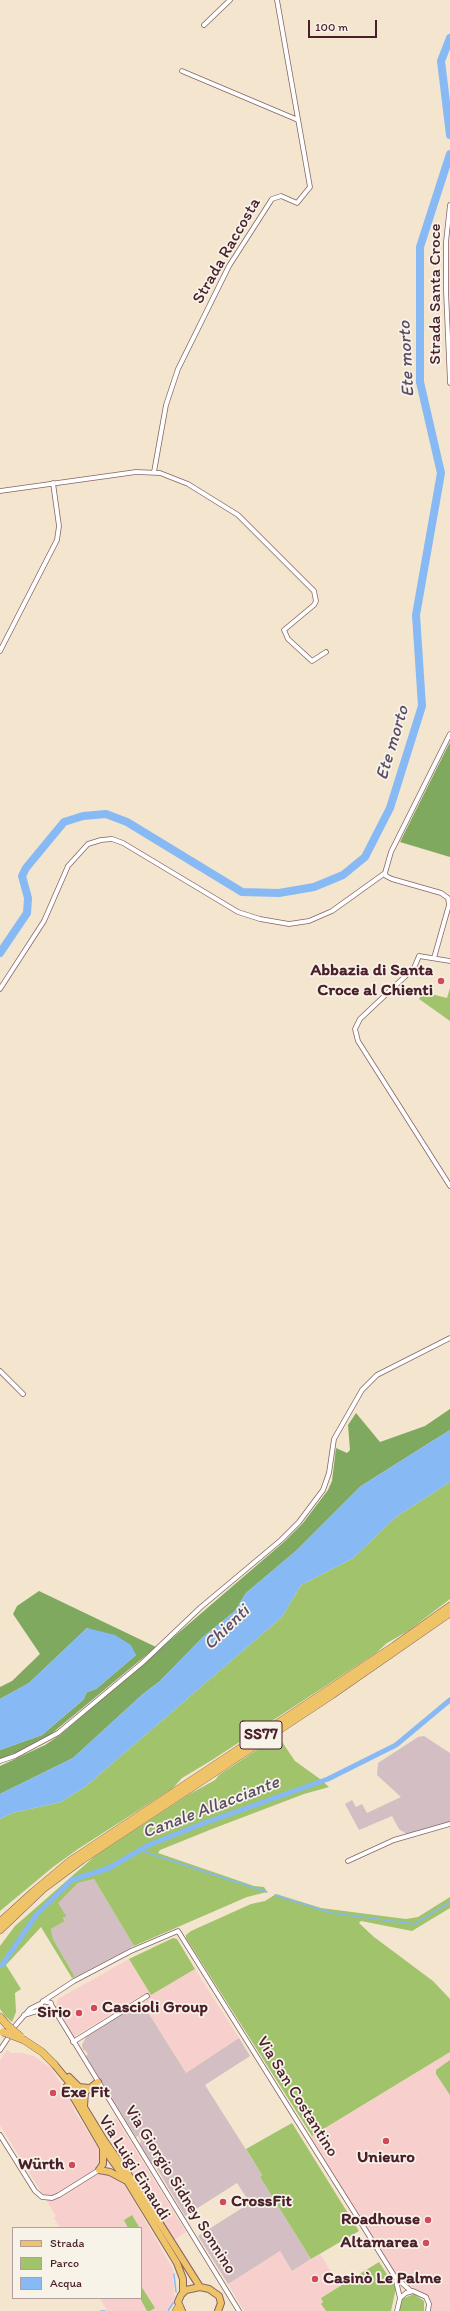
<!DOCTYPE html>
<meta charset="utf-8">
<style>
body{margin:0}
#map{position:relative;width:450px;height:2311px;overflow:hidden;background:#f4e5cf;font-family:Itim,sans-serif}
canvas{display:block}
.legend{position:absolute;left:12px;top:2227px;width:130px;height:72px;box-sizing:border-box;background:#f7f3e8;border:1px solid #b29e9c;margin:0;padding:5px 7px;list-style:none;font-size:12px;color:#4a1f2b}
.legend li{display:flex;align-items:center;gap:8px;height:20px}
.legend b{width:20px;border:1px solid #b29e9c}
.scale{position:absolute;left:308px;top:20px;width:69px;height:18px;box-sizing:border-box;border:2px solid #4a1f2b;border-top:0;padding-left:5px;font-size:12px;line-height:14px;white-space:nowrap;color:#4a1f2b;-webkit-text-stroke:3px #f7f3e8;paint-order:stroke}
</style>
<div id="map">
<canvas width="450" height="2311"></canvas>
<ul class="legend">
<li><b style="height:5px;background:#efc469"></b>Strada</li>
<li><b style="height:11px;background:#a0c36c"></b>Parco</li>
<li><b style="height:11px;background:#87b9f4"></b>Acqua</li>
</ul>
<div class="scale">100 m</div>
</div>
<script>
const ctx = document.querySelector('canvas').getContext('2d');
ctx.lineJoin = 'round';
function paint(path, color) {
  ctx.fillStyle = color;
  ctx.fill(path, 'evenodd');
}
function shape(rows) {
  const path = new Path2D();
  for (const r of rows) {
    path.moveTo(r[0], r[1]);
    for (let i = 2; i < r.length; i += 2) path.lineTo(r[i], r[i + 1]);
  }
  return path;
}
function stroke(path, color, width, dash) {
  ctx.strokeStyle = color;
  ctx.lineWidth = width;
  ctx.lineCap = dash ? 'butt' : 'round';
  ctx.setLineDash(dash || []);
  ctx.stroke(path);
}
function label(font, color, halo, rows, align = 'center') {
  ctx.font = font + ' Itim,sans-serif';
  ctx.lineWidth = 3.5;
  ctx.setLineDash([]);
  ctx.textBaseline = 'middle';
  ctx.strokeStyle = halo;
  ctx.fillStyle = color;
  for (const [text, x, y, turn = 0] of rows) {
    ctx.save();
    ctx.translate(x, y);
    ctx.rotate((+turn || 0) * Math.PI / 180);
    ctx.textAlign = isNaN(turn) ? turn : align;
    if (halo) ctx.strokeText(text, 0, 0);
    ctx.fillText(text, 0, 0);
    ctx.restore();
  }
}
const built = shape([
 [129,1959,151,1995,195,1969,239,2038,186,2073,139,1997,74,2037,56,2006,58,1999],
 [7,2050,11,2053,21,2053,34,2056,51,2068,68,2095,75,2112,99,2149,101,2156,100,2163,107,2172,122,2181,173,2269,174,2296,177,2297,166,2311,107,2311,100,2298,141,2298,141,2228,60,2228,54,2218,56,2216,0,2125,0,2060],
 [450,2052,450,2311,428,2311,428,2300,401,2284,308,2139],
 [116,2118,186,2232,172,2241,104,2125],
 [280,2251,292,2271,320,2254,340,2286,321,2298,323,2302,321,2304,326,2311,244,2311,228,2284]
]);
const industrial = shape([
 [424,1736,450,1753,450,1824,408,1835,399,1829,392,1816,359,1830,345,1804,352,1800,356,1807,362,1804,367,1813,401,1797,377,1775,378,1763,418,1737],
 [94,1879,134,1946,75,1977,53,1939,51,1929,65,1921,57,1903,78,1883],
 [141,2001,186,2073,239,2038,250,2056,205,2085,262,2175,260,2177,311,2259,292,2271,280,2251,228,2284,198,2236,250,2203,237,2183,185,2216,155,2165,153,2165,140,2144,141,2141,138,2136,136,2137,86,2056,88,2054,85,2050,83,2050,82,2045,87,2035]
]);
const green = shape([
 [450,988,450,1021,419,999,423,992,447,998],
 [450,1482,450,1599,408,1631,387,1643,376,1653,212,1760,182,1778,173,1788,78,1849,53,1867,0,1911,0,1819,12,1813,61,1802,85,1787,282,1617,301,1585,352,1559,396,1517],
 [278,1736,295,1761,320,1779,329,1787,304,1794,212,1829,160,1850,158,1853,254,1886,264,1887,267,1892,247,1897,134,1946,94,1879,78,1883,58,1903,66,1916,63,1918,65,1921,51,1929,53,1939,75,1977,72,1978,41,1927,6,1965,21,1989,15,1993,16,2012,12,2022,5,2016,0,2009,0,1946,15,1926,95,1856,188,1795,215,1780,219,1775],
 [276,1894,321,1908,406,1919,418,1917,450,1897,450,1908,412,1931,361,1921,359,1923,374,1937,433,1981,450,1999,450,2052,312,2136,186,1938,186,1935,191,1931,251,1904,265,1901],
 [173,1938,177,1939,195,1969,151,1995,129,1959],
 [450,2060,450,2095,436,2074,436,2070],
 [292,2123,359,2231,311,2259,260,2177,262,2175,246,2149],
 [132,2215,139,2227,139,2228,128,2228,124,2220],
 [379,2262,396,2288,391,2311,326,2311,321,2304,323,2302,321,2298],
 [141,2286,155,2308,150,2311,147,2311,140,2298],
 [414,2294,424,2301,424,2311,399,2311,402,2299]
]);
const forest = shape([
 [450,742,450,857,400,842],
 [450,1409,450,1430,361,1486,297,1550,246,1593,235,1611,203,1637,160,1681,143,1694,73,1758,0,1794,0,1766,45,1745,60,1735,285,1541,303,1523,328,1490,332,1481,336,1448,347,1453,350,1450,348,1425,356,1413,380,1442,425,1426],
 [39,1591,156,1647,50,1735,16,1753,0,1759,0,1750,42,1735,83,1700,87,1692,96,1689,136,1655,87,1628,29,1683,0,1699,0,1687,12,1681,40,1654,13,1614,17,1606]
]);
const water = shape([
 [450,1430,450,1482,396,1517,352,1559,301,1585,282,1617,85,1787,61,1802,12,1813,0,1819,0,1794,73,1758,143,1694,160,1681,203,1637,235,1611,246,1593,297,1550,361,1486],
 [87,1628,115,1635,131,1645,136,1655,96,1689,87,1692,83,1700,42,1735,0,1750,0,1699,29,1683]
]);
const stream = shape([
 [139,1850,267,1892],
 [275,1895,331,1913,415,1924,450,1902],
 [174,2274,176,2292],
 [101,2311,105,2311],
 [168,2311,173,2303]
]);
const canal = shape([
 [2,1965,37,1914,72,1880,109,1868,149,1845,199,1825,328,1779,396,1745,450,1700]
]);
const river = shape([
 [450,38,441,61,450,135],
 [0,953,27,913,28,898,22,876,26,868,64,822,83,816,106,814,127,822,242,892,279,893,314,887,343,875,365,857,390,808,422,706,416,615,441,473,420,382,420,247,450,154]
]);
const minor = shape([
 [204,25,230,0],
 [182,71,298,120],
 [450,205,446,242,446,291,450,383],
 [154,472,166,405,178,369,229,266,272,199,281,196,297,203,310,187,277,0],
 [0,491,136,472,160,473,188,484,238,515,314,591,316,601,314,605,284,630,288,639,312,661,326,652],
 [0,651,57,540,59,526,53,483],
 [385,873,386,876,392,879,441,893,448,898,449,905,434,958],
 [450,961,419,956,414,968,360,1019,355,1029,358,1041,450,1186],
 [0,989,44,921,68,866,88,844,101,840,112,839,123,843,238,912,260,919,289,924,309,921,332,911,385,873,391,852,450,734],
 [0,1371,23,1394],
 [0,1761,15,1756,58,1733,142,1663,201,1607,281,1540,299,1522,323,1490,329,1473,334,1439,362,1390,377,1375,450,1338],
 [348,1861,394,1840,450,1824],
 [45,2000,74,1981,131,1951,178,1931,395,2277,411,2291],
 [52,2006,239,2311],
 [24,2015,37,2011,48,2012,52,2008,51,2003,43,2001,40,2006,42,2010],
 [15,2026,30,2009,40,2004],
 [73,2042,147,1996],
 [0,2050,8,2038],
 [0,2135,35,2191,42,2197,52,2198,59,2195,99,2170],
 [396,2281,400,2298],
 [397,2311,400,2298,406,2293,413,2291,426,2297,429,2304,428,2311]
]);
const primary = shape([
 [54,2064,68,2081,104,2140,135,2184,200,2287],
 [69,2077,79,2087,89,2088],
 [67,2086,103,2148,127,2181,177,2263,183,2279,183,2292],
 [84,2106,85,2092,98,2082],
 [99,2170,110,2172,125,2180],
 [99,2170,103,2164,103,2148],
 [182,2311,178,2302,181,2295,186,2290,200,2287,209,2289,219,2296,221,2303,218,2311]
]);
const trunk = shape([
 [0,1922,33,1892,70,1861,394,1646,450,1606],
 [0,1930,43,1889,82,1860,332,1695,450,1613],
 [0,2017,7,2025],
 [24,2040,42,2052,54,2064]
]);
const motorway = shape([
 [176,2311,179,2306]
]);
const trunkBridge = shape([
 [7,2025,21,2037],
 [3,2032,24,2040]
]);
const markers = [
 [441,981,4,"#d1495b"],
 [94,2008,4,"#d1495b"],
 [79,2013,4,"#d1495b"],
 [53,2093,4,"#d1495b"],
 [386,2141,4,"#d1495b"],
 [72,2165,4,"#d1495b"],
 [223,2202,4,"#d1495b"],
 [428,2220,4,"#d1495b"],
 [426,2243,4,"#d1495b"],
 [315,2279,4,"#d1495b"]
];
const shields = [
 [261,1735,42]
];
const shieldNames = [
 ["SS77",261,1735]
];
const streetNames = [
 ["Strada Raccosta",227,251,-60],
 ["Strada Santa Croce",436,294,-90],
 ["Via San Costantino",297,2097,58],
 ["Via Luigi Einaudi",134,2168,58],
 ["Via Giorgio Sidney Sonnino",180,2190,58]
];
const poiNames = [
 ["Abbazia di Santa",433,971],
 ["Croce al Chienti",433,991],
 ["Cascioli Group",102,2008,"left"],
 ["Sirio",71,2013],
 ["Exe Fit",61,2093,"left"],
 ["Unieuro",386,2158,"center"],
 ["Würth",64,2165],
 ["CrossFit",231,2202,"left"],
 ["Roadhouse",420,2220],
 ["Altamarea",418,2243],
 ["Casinò Le Palme",323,2279,"left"]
];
const waterNames = [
 ["Ete morto",407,359,-93],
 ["Ete morto",393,743,-73],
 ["Chienti",227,1628,-44],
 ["Canale Allacciante",211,1808,-21]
];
paint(built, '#f7d0cd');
paint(industrial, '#d2bec3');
paint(green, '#a0c36c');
paint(forest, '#80a960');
paint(water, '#87b9f4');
stroke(stream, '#87b9f4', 1.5);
stroke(canal, '#87b9f4', 5);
stroke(river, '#87b9f4', 8);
stroke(minor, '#866464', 5.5);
stroke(primary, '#866464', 8);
stroke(trunk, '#866464', 8);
stroke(motorway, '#866464', 8);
stroke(minor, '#fff', 4);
stroke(primary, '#efc469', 6);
stroke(trunk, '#efc469', 7);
stroke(motorway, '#efc469', 7);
stroke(trunkBridge, '#866464', 8, []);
stroke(trunkBridge, '#efc469', 7);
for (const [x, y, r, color] of markers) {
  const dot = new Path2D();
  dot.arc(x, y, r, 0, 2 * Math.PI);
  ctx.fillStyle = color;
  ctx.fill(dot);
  stroke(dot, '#f7f3e8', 1.5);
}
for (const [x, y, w] of shields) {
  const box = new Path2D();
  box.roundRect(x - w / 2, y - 14, w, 28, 3);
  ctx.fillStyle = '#f7f3e8';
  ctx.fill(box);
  stroke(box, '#4a1f2b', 1);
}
label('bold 16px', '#4a1f2b', null, shieldNames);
label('17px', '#4a1f2b', '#f7f3e8', streetNames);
label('bold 17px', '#4a1f2b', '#f7f3e8', poiNames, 'right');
label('italic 18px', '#5c4d67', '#f7f3e8', waterNames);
</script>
